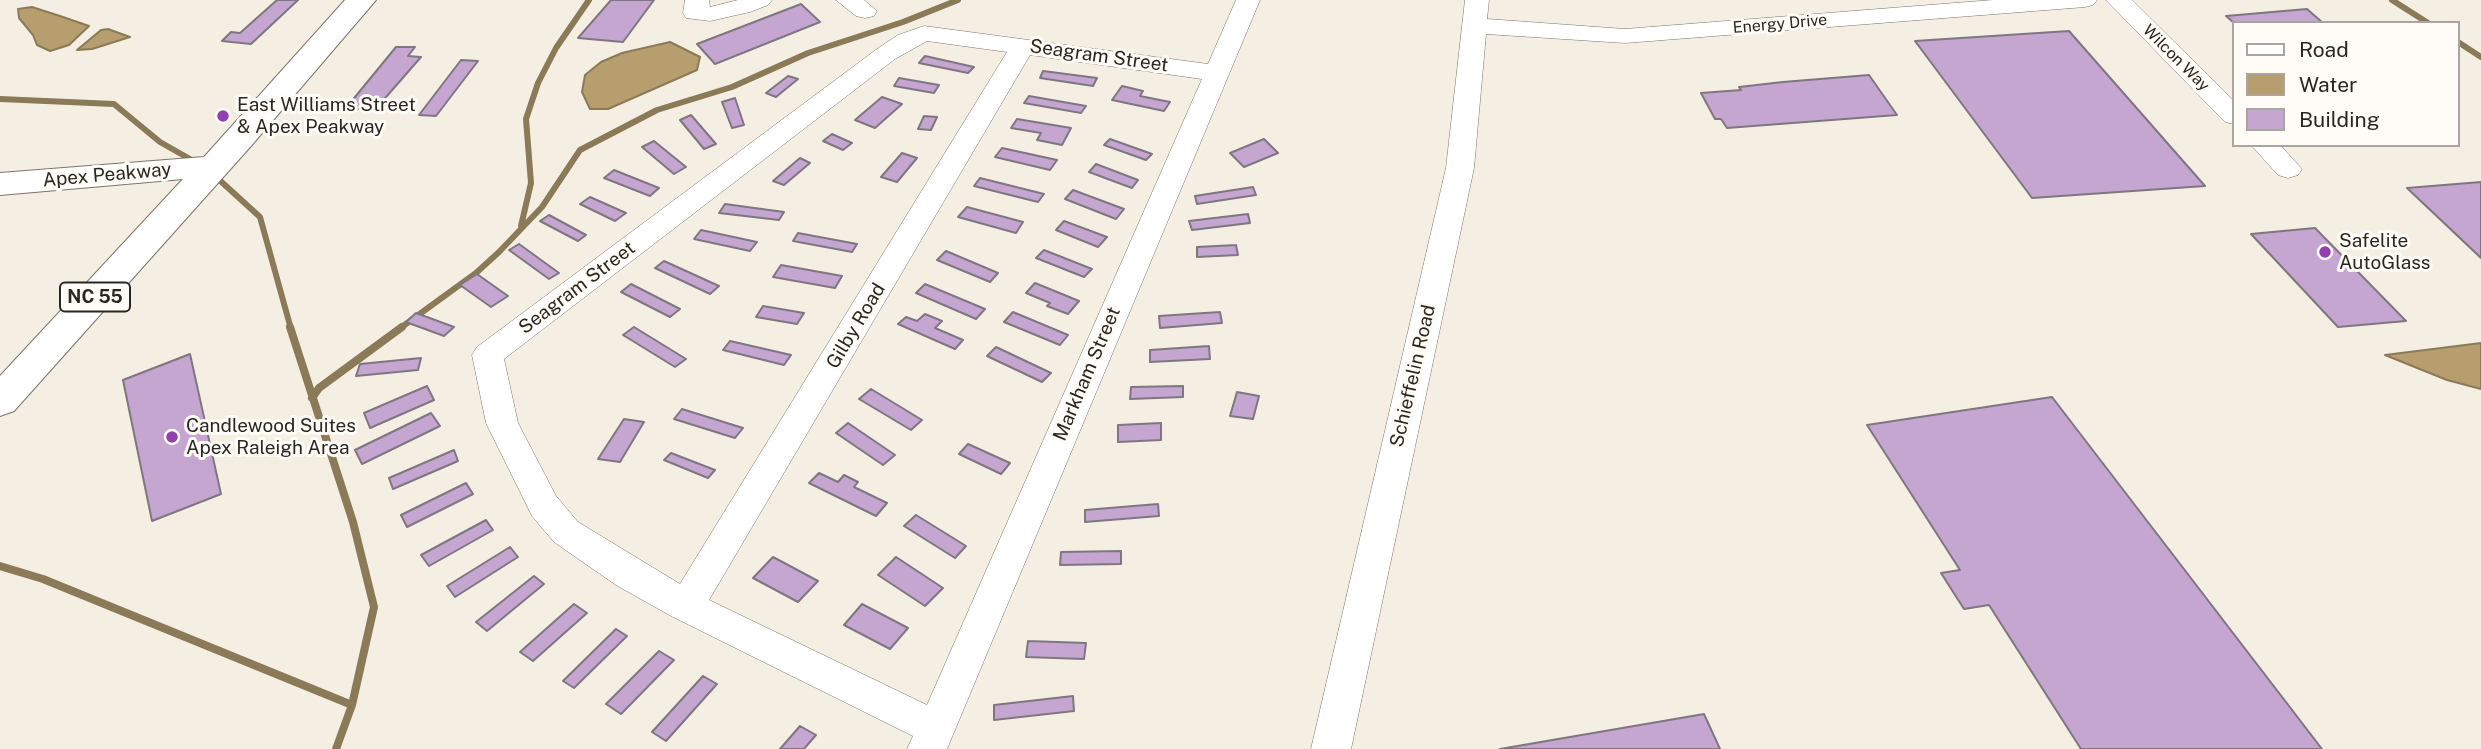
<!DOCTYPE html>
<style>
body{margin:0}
#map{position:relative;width:2481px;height:749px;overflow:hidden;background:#f5efe3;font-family:"Public Sans",sans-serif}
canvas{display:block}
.legend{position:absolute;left:2232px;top:21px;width:228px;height:126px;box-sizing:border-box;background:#fffcf7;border:2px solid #a9a6a2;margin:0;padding:9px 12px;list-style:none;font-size:21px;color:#282622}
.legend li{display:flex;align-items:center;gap:14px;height:35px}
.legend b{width:35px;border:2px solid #a9a6a2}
</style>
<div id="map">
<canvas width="2481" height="749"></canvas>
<ul class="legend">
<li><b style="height:9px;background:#fff"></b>Road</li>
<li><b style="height:19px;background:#b69e6f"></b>Water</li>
<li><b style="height:19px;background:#c5a6d1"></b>Building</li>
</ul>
</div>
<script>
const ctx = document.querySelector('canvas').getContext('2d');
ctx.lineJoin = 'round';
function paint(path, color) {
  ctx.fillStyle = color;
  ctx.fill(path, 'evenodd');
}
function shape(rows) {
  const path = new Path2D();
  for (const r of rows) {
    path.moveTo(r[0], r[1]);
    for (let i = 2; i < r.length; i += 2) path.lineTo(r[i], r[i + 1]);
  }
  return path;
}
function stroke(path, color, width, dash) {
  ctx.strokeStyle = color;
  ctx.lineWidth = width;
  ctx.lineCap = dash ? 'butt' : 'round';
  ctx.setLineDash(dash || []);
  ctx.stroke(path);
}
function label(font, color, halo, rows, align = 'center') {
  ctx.font = font + ' "Public Sans",sans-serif';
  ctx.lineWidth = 6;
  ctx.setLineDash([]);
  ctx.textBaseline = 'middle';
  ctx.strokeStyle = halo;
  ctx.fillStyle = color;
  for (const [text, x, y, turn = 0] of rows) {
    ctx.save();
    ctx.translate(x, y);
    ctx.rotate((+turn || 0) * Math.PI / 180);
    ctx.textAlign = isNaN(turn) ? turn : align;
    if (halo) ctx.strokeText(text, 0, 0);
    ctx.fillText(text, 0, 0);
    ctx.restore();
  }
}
const water = shape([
 [32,7,63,17,89,26,69,45,50,51,37,45,33,35,19,18,18,9,32,7],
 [108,29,130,37,92,49,77,50,101,30,108,29],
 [670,42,700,57,697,70,608,109,590,109,582,92,585,75,601,62,622,53,670,42],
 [2481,343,2481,389,2447,380,2385,355,2481,343]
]);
const streamFar1 = shape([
 [2392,0,2428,23],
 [2458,42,2481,57],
 [0,99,114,104,160,142,197,163],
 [215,176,260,217,291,329],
 [521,226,531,183,526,119,538,83,556,48,589,0],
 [399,329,476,273,499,252,542,207,580,150,657,110,732,87,808,53,903,22,958,0]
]);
const stream = shape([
 [290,327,353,522,374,607,352,705,336,749],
 [312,398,319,388,402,327],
 [0,566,43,579,352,705]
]);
const building = shape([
 [277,0,298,0,251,44,222,41,231,32,240,33,277,0],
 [611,0,654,0,623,42,578,38,611,0],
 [801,4,820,22,715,64,697,44,801,4],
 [2307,9,2323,23,2234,23,2226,16,2307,9],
 [2069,31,2205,186,2032,198,1915,41,2069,31],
 [396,47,415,47,408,56,421,57,380,104,366,103,362,109,346,108,396,47],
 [925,56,974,67,968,73,919,63,925,56],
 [461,60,478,61,436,116,419,115,461,60],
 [1043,71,1097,78,1093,86,1040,78,1043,71],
 [1869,75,1897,115,1727,128,1721,119,1715,119,1701,93,1741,90,1739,87,1783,82,1869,75],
 [788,76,798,79,776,97,766,93,788,76],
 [899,78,939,85,934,93,894,86,899,78],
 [1122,86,1143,91,1140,96,1170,102,1164,111,1112,100,1122,86],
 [1029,96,1086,106,1081,113,1024,103,1029,96],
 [882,97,902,104,875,128,855,120,882,97],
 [735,98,744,125,732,128,722,102,735,98],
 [691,115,716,144,704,149,680,120,691,115],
 [924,116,937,117,931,130,918,129,924,116],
 [1017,119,1071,128,1062,145,1037,140,1041,133,1011,128,1017,119],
 [832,134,852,143,843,150,823,141,832,134],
 [1110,139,1152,154,1146,160,1104,145,1110,139],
 [1264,139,1278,153,1244,167,1230,153,1264,139],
 [654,141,686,167,674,174,642,147,654,141],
 [1002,148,1057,160,1050,170,995,157,1002,148],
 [902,153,917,158,897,182,881,177,902,153],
 [800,158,810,163,784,185,773,181,800,158],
 [1096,164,1138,180,1132,188,1089,172,1096,164],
 [614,170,659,188,650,196,604,178,614,170],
 [980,178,1044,194,1038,202,974,186,980,178],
 [2481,182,2481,258,2407,188,2481,182],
 [1253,187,1256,195,1197,204,1195,196,1253,187],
 [1073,190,1124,209,1116,219,1065,199,1073,190],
 [590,197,626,213,615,221,580,204,590,197],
 [725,204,784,212,779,220,719,213,725,204],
 [967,207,1023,222,1016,233,958,217,967,207],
 [1248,214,1250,223,1192,230,1189,221,1248,214],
 [549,215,586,235,578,241,540,221,549,215],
 [1064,221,1107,237,1098,247,1056,230,1064,221],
 [2315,228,2406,321,2338,327,2251,234,2315,228],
 [701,230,757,242,750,251,694,239,701,230],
 [798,233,857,244,852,252,793,241,798,233],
 [519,244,559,273,549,279,509,250,519,244],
 [1236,245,1238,255,1197,257,1197,247,1236,245],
 [1044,250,1092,269,1084,277,1036,258,1044,250],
 [946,251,998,273,990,282,937,260,946,251],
 [664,261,719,286,710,294,655,268,664,261],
 [781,265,842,276,835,288,773,277,781,265],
 [477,274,508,296,491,307,460,285,477,274],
 [1035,283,1079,301,1068,314,1047,306,1050,303,1026,293,1035,283],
 [631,284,680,309,670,317,621,292,631,284],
 [925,284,985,309,976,319,916,293,925,284],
 [763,306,804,313,797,324,756,317,763,306],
 [1013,312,1068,335,1060,345,1004,322,1013,312],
 [1220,312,1222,323,1160,328,1159,316,1220,312],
 [416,313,454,327,444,336,406,322,416,313],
 [925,314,942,321,935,328,963,340,955,349,898,324,906,317,917,321,925,314],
 [634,327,686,359,675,367,623,335,634,327],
 [730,341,791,355,784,365,723,350,730,341],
 [1209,346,1210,359,1150,362,1150,350,1209,346],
 [996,347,1051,373,1042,382,987,356,996,347],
 [190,354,221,494,152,521,123,380,190,354],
 [421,358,418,370,356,376,360,364,421,358],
 [427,386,434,400,370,428,364,413,427,386],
 [1183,386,1183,397,1130,399,1131,387,1183,386],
 [871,389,922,420,911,430,859,399,871,389],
 [1237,392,1259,396,1253,419,1230,416,1237,392],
 [2052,397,2322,749,2081,749,1989,605,1964,609,1941,573,1960,570,1867,425,2052,397],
 [682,409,743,428,735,438,674,419,682,409],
 [431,413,440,426,362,464,355,450,431,413],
 [624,419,644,422,620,462,598,459,624,419],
 [848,423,895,455,883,465,836,433,848,423],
 [1161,423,1161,440,1118,442,1118,425,1161,423],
 [968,444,1010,463,1001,474,959,454,968,444],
 [454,450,458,461,393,489,389,478,454,450],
 [671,453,715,470,708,478,664,460,671,453],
 [819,473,838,482,844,475,858,482,854,487,887,503,876,516,809,483,819,473],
 [466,483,473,494,407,527,401,515,466,483],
 [1158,504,1159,516,1085,522,1085,510,1158,504],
 [916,515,966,546,955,558,904,526,916,515],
 [486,520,493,530,429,566,421,555,486,520],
 [510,547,518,557,455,597,447,586,510,547],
 [1121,551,1121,564,1060,565,1061,552,1121,551],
 [773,557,818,581,798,602,753,578,773,557],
 [896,557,943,588,925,606,878,575,896,557],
 [534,576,544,584,487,631,476,622,534,576],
 [574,604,587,613,533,661,520,652,574,604],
 [862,604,908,628,890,649,844,625,862,604],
 [616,629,627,636,574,688,563,681,616,629],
 [1028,641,1086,643,1084,659,1026,657,1028,641],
 [659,651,674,660,621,714,606,704,659,651],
 [703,676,717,684,666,741,652,732,703,676],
 [1073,696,1074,711,994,720,994,705,1073,696],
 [1704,714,1720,749,1500,749,1704,714],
 [800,726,816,735,804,749,780,749,800,726]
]);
const minor = shape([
 [685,0,709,0,710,7,738,0,772,0,768,5,750,12,710,21,686,18,683,13,685,0],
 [836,0,864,0,877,11,874,16,865,18,856,16,836,0],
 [1236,0,1260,0,947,749,907,749,913,736,673,617,616,585,554,542,532,516,486,423,472,355,477,347,877,49,898,35,924,26,1208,64,1236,0],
 [927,41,1007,52,680,584,578,522,556,496,518,423,504,359,895,59,927,41],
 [1030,55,1202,79,927,705,709,600,1030,55],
 [1465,0,1489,0,1487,19,1625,29,1993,0,2097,0,2093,5,2085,7,1625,43,1486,34,1474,168,1351,749,1311,749,1446,168,1465,0],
 [2106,0,2132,0,2234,101,2234,124,2225,122,2106,0],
 [2251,145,2280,145,2302,169,2298,175,2288,178,2278,175,2251,145]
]);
const major = shape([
 [345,0,376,0,251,146,14,411,0,416,0,376,183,179,0,195,0,173,204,157,345,0]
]);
const markers = [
 [223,116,7,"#9340af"],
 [2325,252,7,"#9340af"],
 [172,437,7,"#9340af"]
];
const farStreetnames = [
 ["Energy Drive",1780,24,-5],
 ["Wilcon Way",2176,58,45]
];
const shields = [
 [95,297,70]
];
const shieldNames = [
 ["NC 55",95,297]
];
const streetNames = [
 ["Seagram Street",1099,56,8],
 ["Apex Peakway",107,175,-5],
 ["Seagram Street",577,288,-37],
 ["Gilby Road",856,326,-59],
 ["Markham Street",1087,374,-67],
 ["Schieffelin Road",1413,376,-77]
];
const poiNames = [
 ["East Williams Street",237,105],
 ["& Apex Peakway",237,127],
 ["Safelite",2339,241],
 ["AutoGlass",2339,263],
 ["Candlewood Suites",186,426],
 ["Apex Raleigh Area",186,448]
];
paint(water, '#b69e6f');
stroke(water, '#8b7a58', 2);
stroke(streamFar1, '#8b7a58', 6);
stroke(stream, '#8b7a58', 8);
paint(building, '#c5a6d1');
stroke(building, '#7e7680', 2);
stroke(minor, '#7a746a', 1);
stroke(major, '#7a746a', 2);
paint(minor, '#fff');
paint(major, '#fff');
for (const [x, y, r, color] of markers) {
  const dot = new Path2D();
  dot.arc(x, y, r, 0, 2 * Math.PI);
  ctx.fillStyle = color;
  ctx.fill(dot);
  stroke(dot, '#fffcf7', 2.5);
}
label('16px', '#282622', '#fffcf7', farStreetnames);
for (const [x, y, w] of shields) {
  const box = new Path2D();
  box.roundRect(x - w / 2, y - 14.5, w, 29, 5);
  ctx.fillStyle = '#fffcf7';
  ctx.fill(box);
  stroke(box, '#282622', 2);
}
label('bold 18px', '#282622', null, shieldNames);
label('19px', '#282622', '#fffcf7', streetNames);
label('19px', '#282622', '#fffcf7', poiNames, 'left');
</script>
